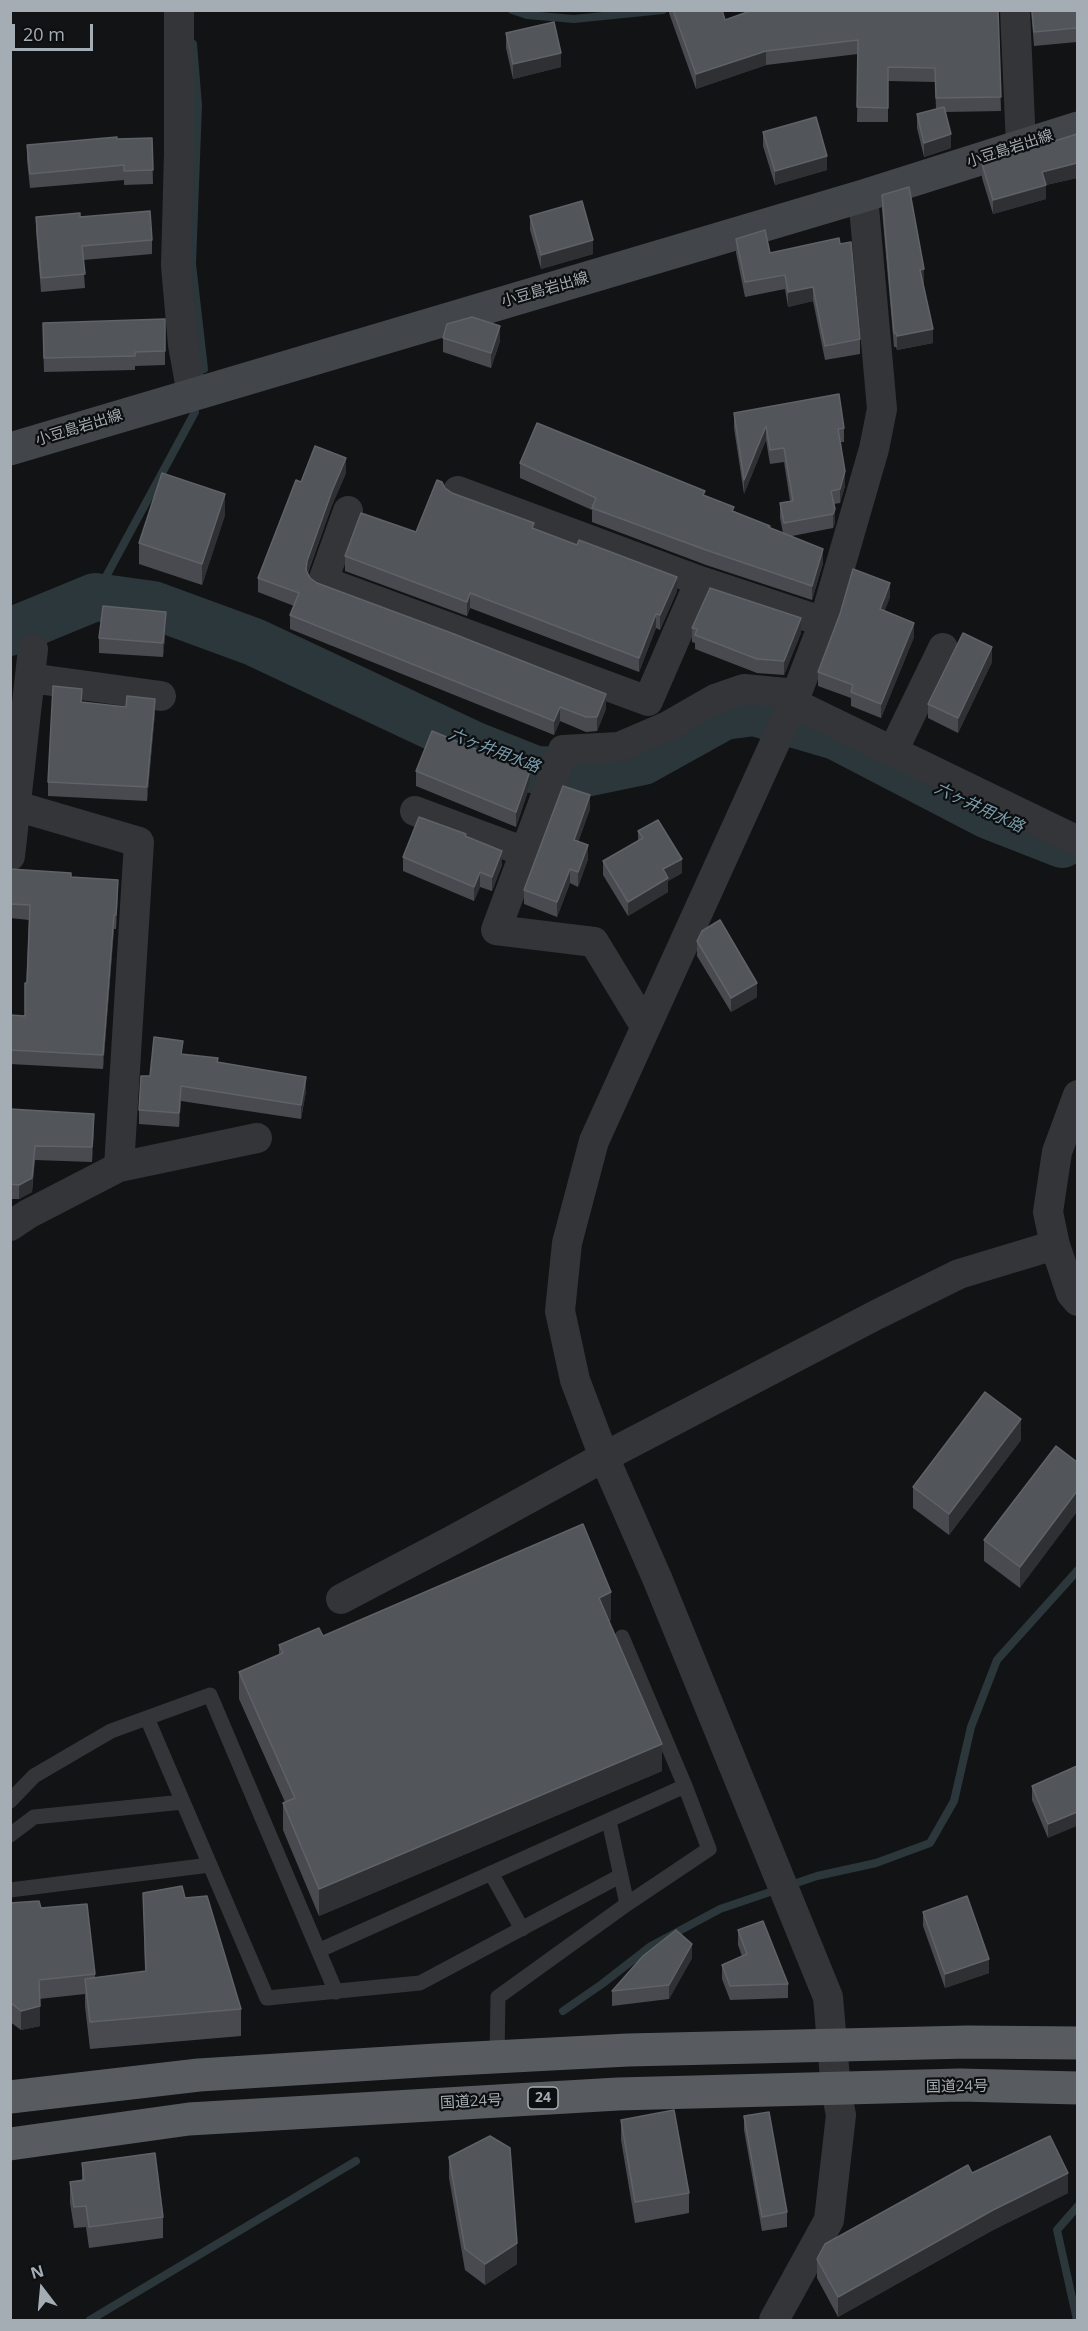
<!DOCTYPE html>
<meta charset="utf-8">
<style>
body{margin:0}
#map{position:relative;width:1088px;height:2331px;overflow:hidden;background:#121314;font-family:"Open Sans",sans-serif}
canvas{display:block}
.frame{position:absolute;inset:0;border:12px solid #a4acb4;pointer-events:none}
.north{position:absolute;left:12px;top:2259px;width:60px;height:60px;-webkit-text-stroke:4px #0d0e0f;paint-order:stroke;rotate:344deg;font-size:16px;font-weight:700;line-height:24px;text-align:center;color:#a4acb4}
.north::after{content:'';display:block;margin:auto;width:21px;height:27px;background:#a4acb4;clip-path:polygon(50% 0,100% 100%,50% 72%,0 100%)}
.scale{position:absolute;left:12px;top:24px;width:81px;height:27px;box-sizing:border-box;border:3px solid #a4acb4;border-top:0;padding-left:8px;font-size:18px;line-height:21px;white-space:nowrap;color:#a4acb4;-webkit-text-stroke:4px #0d0e0f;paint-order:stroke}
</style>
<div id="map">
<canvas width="1088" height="2331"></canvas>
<div class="frame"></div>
<div class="north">N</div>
<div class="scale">20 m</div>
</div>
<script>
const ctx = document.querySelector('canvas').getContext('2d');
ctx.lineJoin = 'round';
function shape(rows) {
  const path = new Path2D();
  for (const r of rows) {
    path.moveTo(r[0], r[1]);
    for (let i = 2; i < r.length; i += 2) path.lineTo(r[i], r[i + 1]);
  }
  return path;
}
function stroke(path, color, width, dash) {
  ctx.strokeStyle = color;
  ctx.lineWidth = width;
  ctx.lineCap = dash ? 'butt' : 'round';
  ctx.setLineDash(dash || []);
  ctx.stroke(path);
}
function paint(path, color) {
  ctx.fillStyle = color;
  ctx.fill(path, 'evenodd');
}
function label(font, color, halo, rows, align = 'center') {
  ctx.font = font + ' "Open Sans","Noto Sans JP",sans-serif';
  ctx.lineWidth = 4.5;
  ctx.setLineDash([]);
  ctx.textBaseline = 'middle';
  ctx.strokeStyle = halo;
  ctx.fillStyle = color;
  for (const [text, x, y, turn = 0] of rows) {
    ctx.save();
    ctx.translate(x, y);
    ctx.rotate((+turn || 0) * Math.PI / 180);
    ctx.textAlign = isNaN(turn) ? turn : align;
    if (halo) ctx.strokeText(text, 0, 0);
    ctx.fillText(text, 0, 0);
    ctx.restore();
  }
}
const stream = shape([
 [512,10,527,15,574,19,663,10],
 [193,44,198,105,192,264,204,369],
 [95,597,195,412],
 [563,2011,602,1984,651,1946,720,1909,817,1876,876,1863,930,1843,954,1801,971,1727,997,1660,1078,1570],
 [90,2320,356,2161],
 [1077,2320,1057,2230,1078,2206]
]);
const river = shape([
 [10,632,95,597,153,605,254,642,473,745,536,770,590,772,643,761,724,716,754,712,836,736,988,815,1062,844]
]);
const service = shape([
 [147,1718,267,1998,420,1983,620,1876],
 [10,1801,34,1776,111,1731,210,1695,336,1992],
 [609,1821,627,1904],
 [10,1835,34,1817,183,1802],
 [491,1873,522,1929],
 [10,1890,210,1865],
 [320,1950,685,1786,622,1637],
 [497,2057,498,1997,627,1904,709,1849,685,1786]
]);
const minor = shape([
 [179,10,179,152,176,266,183,345,192,394],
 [1015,10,1021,145],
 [458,491,700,581],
 [348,511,323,581,648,701,700,581,824,622],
 [30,678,161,696],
 [793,703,1078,841],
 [893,751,943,648],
 [16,806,139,842,119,1167],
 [415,811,525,852],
 [10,856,33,649],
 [645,1026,594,942,496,930,563,750,619,747,668,726,715,699,744,689,796,694],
 [1078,1095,1057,1152,1048,1212,1055,1245,1071,1293,1078,1301],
 [10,1226,28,1214,119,1167,257,1138],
 [341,1599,453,1540,604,1457,876,1315,959,1274,1055,1245],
 [774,2320,829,2220,841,2115,836,2090,828,1997,657,1578,604,1457,575,1380,560,1311,567,1243,594,1141,793,703,824,622,874,449,882,409,863,196]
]);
const secondary = shape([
 [10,449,863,196,1078,128]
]);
const trunk = shape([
 [10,2097,199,2075,436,2060,628,2050,968,2042,1078,2043],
 [10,2144,189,2119,618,2094,960,2085,1078,2088]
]);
const wall = shape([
 [669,10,722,10,725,20,998,10,1001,111,946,112,951,148,924,157,917,128,917,114,936,109,935,82,888,81,888,122,857,122,858,54,766,65,696,89,669,13],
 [1031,10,1077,10,1077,42,1034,46],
 [506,33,561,67,513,79,506,48],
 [763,132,827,170,775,185,763,146],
 [1077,134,1077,178,1046,185,1046,199,993,214,982,178,982,164],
 [152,138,153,184,124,185,124,180,30,188,27,160,27,145,117,139],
 [882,195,924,283,923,283,933,343,897,350,896,347,894,347,882,210],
 [530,216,593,254,541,269,530,230],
 [36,217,80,217,152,240,152,254,83,260,85,288,41,292,36,231],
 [839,238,860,339,860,354,825,360,813,301,788,307,785,289,745,297,736,253,736,239,770,253],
 [43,338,165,351,165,365,135,366,135,370,44,372],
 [443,338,500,341,491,368,443,352],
 [734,413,844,428,844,442,841,442,845,486,840,503,834,504,835,523,833,528,792,536,823,563,812,600,706,565,592,522,592,510,520,478,520,463,705,496,734,511,770,526,770,528,783,533,780,518,780,503,790,501,784,462,770,464,766,440,744,494,734,428],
 [346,473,332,505,308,573,310,578,317,583,606,709,597,731,586,732,560,721,554,735,290,629,290,615,294,606,258,592,258,578],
 [445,488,452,493,677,591,660,630,656,628,639,672,470,608,467,616,345,571,345,556,416,532],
 [225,515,202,585,139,564,139,543],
 [890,597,884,611,914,637,881,718,851,706,851,698,818,686,818,672],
 [166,626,163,657,99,653,99,638],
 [692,628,801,633,784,675,757,673,695,649,695,643,692,642],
 [992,662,958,733,928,718,928,704],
 [82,702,155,713,147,801,48,796,48,782],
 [416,771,530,785,516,827,416,786],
 [590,809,578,842,588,859,578,887,570,883,557,917,524,904,524,890],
 [638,831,682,873,668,881,668,892,628,916,603,875,603,861,638,841],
 [466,837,502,865,492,891,480,887,474,901,403,871,403,857],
 [10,869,71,877,118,894,116,929,114,929,103,1069,10,1064,10,1015,25,1016,29,920,10,918],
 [697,941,757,997,731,1012,697,956],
 [183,1055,218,1062,306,1091,301,1119,181,1101,179,1127,139,1124,139,1110],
 [10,1109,94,1128,92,1162,35,1160,32,1192,19,1199,10,1199],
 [1021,1440,949,1535,913,1508,913,1487],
 [1077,1462,1020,1588,984,1561,984,1540],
 [611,1620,609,1621,662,1771,319,1916,283,1830,283,1803,285,1802,239,1699,239,1672,279,1655,279,1645,323,1636],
 [1077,1766,1048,1838,1032,1800,1032,1786],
 [143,1893,185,1898,241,2009,241,2036,90,2049,85,2006,85,1994,39,1999,40,2026,21,2030,10,2022,10,1903,41,1908,95,1974,95,1978,145,1971],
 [923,1912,989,1973,945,1988,923,1926],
 [738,1930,788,1984,788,1998,730,2000,722,1979,722,1965,742,1956,738,1945],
 [692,1958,669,1999,612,2006,612,1991],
 [744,2116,787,2212,787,2227,762,2231,744,2130],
 [621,2120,689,2193,689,2213,635,2223,621,2140],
 [449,2157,517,2264,485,2285,465,2270,449,2178],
 [82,2163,163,2217,163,2238,89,2248,86,2227,74,2228,70,2203,70,2182,82,2180],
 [972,2173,1068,2193,993,2230,838,2317,817,2278,817,2259]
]);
const shadedWall = shape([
 [766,51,766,65,696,89,696,74],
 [561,53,561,67,513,79,513,64],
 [951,134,951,148,924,157,924,143],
 [827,156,827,170,775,185,775,171],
 [1077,163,1077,178,1046,185,1046,199,993,214,993,200,1042,172],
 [593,240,593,254,541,269,541,255],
 [924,269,924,283,920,284,920,270],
 [813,287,813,301,788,307,788,292],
 [500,326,500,341,491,368,491,353],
 [933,329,933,343,897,350,897,336],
 [766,426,766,440,744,494,744,480],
 [346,458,346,473,332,505,307,575,307,561,332,491],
 [845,471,845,486,840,503,840,489],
 [225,494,225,515,202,585,202,564],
 [835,509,835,523,833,528,833,514],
 [823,549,823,563,812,600,812,586],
 [677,577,677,591,660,630,660,615],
 [890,583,890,597,880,624,880,609],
 [470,593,470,608,467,616,467,602],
 [166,612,166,626,163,657,163,643],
 [656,614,656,628,639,672,639,658],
 [801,618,801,633,784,675,784,661],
 [914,623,914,637,881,718,881,704],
 [992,647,992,662,958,733,958,718],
 [606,694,606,709,597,731,597,717],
 [155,699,155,713,147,801,147,787],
 [560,707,560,721,554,735,554,721],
 [530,771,530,785,516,827,516,812],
 [590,795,590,809,574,854,574,840],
 [588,845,588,859,578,887,578,872],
 [502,851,502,865,492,891,492,877],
 [682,859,682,873,668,881,668,892,628,916,628,902,663,869],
 [570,869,570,883,557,917,557,902],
 [480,872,480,887,474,901,474,887],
 [118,880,118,894,116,929,116,915],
 [114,915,114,929,103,1069,103,1055],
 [757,983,757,997,731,1012,731,998],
 [306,1077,306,1091,301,1119,301,1105],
 [181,1086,181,1101,179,1127,179,1113],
 [94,1114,94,1128,92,1162,92,1147],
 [35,1146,32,1192,19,1199,19,1185],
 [1021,1419,1021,1440,949,1535,949,1514],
 [1077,1491,1077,1512,1020,1588,1020,1567],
 [611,1592,611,1620,599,1625,599,1598],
 [662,1744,662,1771,319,1916,319,1889],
 [1077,1812,1077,1826,1048,1838,1048,1824],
 [692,1944,692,1958,669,1999,669,1985],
 [989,1959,989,1973,945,1988,945,1974],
 [40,2006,40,2026,21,2030,21,2011],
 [1068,2173,1068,2193,993,2230,838,2317,838,2297,993,2210],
 [517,2243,517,2264,485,2285,485,2264]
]);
const building = shape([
 [673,10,722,10,725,20,753,10,998,10,1001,97,936,98,935,68,888,67,888,108,857,107,858,40,766,51,696,74,673,10],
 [1032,10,1077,10,1077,28,1034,32,1032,10],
 [554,22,561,53,513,64,506,33,554,22],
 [944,107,951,134,924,143,917,114,944,107],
 [816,117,827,156,775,171,763,132,816,117],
 [1077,134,1077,163,1042,172,1046,185,993,200,982,164,1077,134],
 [117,137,117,139,152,138,153,170,124,171,124,165,30,174,27,145,117,137],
 [909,187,924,269,920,270,933,329,897,336,896,333,894,333,882,195,909,187],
 [582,201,593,240,541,255,530,216,582,201],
 [150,211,152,240,82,246,85,274,41,278,36,217,80,213,80,217,150,211],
 [765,230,770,253,839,238,840,244,851,242,860,339,825,346,813,287,788,292,785,275,745,282,736,239,765,230],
 [472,317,500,326,491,353,443,338,447,324,472,317],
 [165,319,165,351,135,352,135,356,44,358,43,323,165,319],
 [839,394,844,428,838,429,845,471,840,489,831,491,835,509,833,514,784,523,780,503,793,501,784,448,770,450,766,426,744,480,734,413,839,394],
 [537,423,705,491,703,495,734,507,732,511,770,526,768,527,823,549,812,586,706,550,592,508,596,498,520,463,537,423],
 [315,446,346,458,332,491,307,561,306,570,310,578,317,583,454,634,606,694,597,717,586,717,560,707,554,721,290,615,299,593,258,578,296,480,301,482,315,446],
 [162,473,225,494,202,564,139,543,162,473],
 [437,480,442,482,445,488,452,493,534,523,532,528,577,545,579,540,677,577,660,615,656,614,639,658,470,593,467,602,345,556,361,513,416,532,437,480],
 [853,569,890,583,880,609,914,623,881,704,851,692,853,685,818,672,840,614,853,569],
 [710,588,801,618,784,661,757,659,695,635,697,629,692,628,710,588],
 [103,606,166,612,163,643,99,638,103,606],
 [963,633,992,647,958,718,928,704,963,633],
 [53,686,82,689,81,702,126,707,127,696,155,699,147,787,48,782,53,686],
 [432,731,530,771,516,812,416,771,432,731],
 [563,786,590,795,574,840,588,845,578,872,570,869,557,902,524,890,563,786],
 [419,817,466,834,465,836,502,851,492,877,480,872,474,887,403,857,419,817],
 [658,820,682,859,663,869,668,878,628,902,603,861,643,838,638,831,658,820],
 [10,869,71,873,71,877,118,880,116,915,114,915,103,1055,10,1050,10,1015,25,1016,25,983,27,983,30,905,10,904,10,869],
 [720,920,757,983,731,998,697,941,702,931,720,920],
 [154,1037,183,1041,181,1054,218,1058,217,1062,306,1077,301,1105,181,1086,179,1113,139,1110,141,1076,150,1076,154,1037],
 [10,1109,94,1114,92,1147,35,1146,32,1178,19,1185,10,1184,10,1109],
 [985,1392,1021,1419,949,1514,913,1487,985,1392],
 [1056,1446,1077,1462,1077,1491,1020,1567,984,1540,1056,1446],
 [583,1524,611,1592,599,1598,662,1744,319,1889,283,1803,295,1798,239,1672,283,1653,279,1645,319,1628,323,1636,583,1524],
 [1077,1766,1077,1812,1048,1824,1032,1786,1077,1766],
 [182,1886,185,1898,207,1896,241,2009,90,2022,85,1979,146,1971,143,1893,182,1886],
 [967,1896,989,1959,945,1974,923,1912,967,1896],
 [39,1901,41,1908,87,1904,95,1974,39,1980,40,2006,21,2011,10,2002,10,1903,39,1901],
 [763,1921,788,1984,730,1986,722,1965,747,1954,738,1930,763,1921],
 [676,1930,692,1944,669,1985,612,1991,643,1956,676,1930],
 [674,2110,689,2193,635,2202,621,2120,674,2110],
 [769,2112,787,2212,762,2217,744,2116,769,2112],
 [490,2136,510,2148,517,2243,485,2264,465,2249,449,2157,490,2136],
 [1050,2136,1068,2173,993,2210,838,2297,817,2259,825,2244,968,2165,972,2173,1050,2136],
 [155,2153,163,2217,89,2227,86,2206,74,2207,70,2182,84,2180,82,2163,155,2153]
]);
const shields = [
 [543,2098,30]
];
const shieldNames = [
 ["24",543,2098]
];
const streetNames = [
 ["小豆島岩出線",1010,149,-18],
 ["小豆島岩出線",545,290,-16],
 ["小豆島岩出線",79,428,-17],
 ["国道24号",957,2087,-1],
 ["国道24号",471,2102,-3]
];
const waterNames = [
 ["六ヶ井用水路",494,751,21],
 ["六ヶ井用水路",979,808,25]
];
stroke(stream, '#2c373c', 8);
stroke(river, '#2c373c', 48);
stroke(service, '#343539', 15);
stroke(minor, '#343539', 30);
stroke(secondary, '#424549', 33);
stroke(trunk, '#585c61', 33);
paint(wall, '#484a4f');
paint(shadedWall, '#2e3033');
paint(building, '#52555a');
stroke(building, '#5f6268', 1.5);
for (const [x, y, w] of shields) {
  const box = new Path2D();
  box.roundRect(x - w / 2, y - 11, w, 22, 4.5);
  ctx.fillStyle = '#0d0e0f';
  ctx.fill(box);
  stroke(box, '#a4acb4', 1.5);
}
label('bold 14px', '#a4acb4', null, shieldNames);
label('15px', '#a4acb4', '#0d0e0f', streetNames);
label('italic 16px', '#7b9faf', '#0d0e0f', waterNames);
</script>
